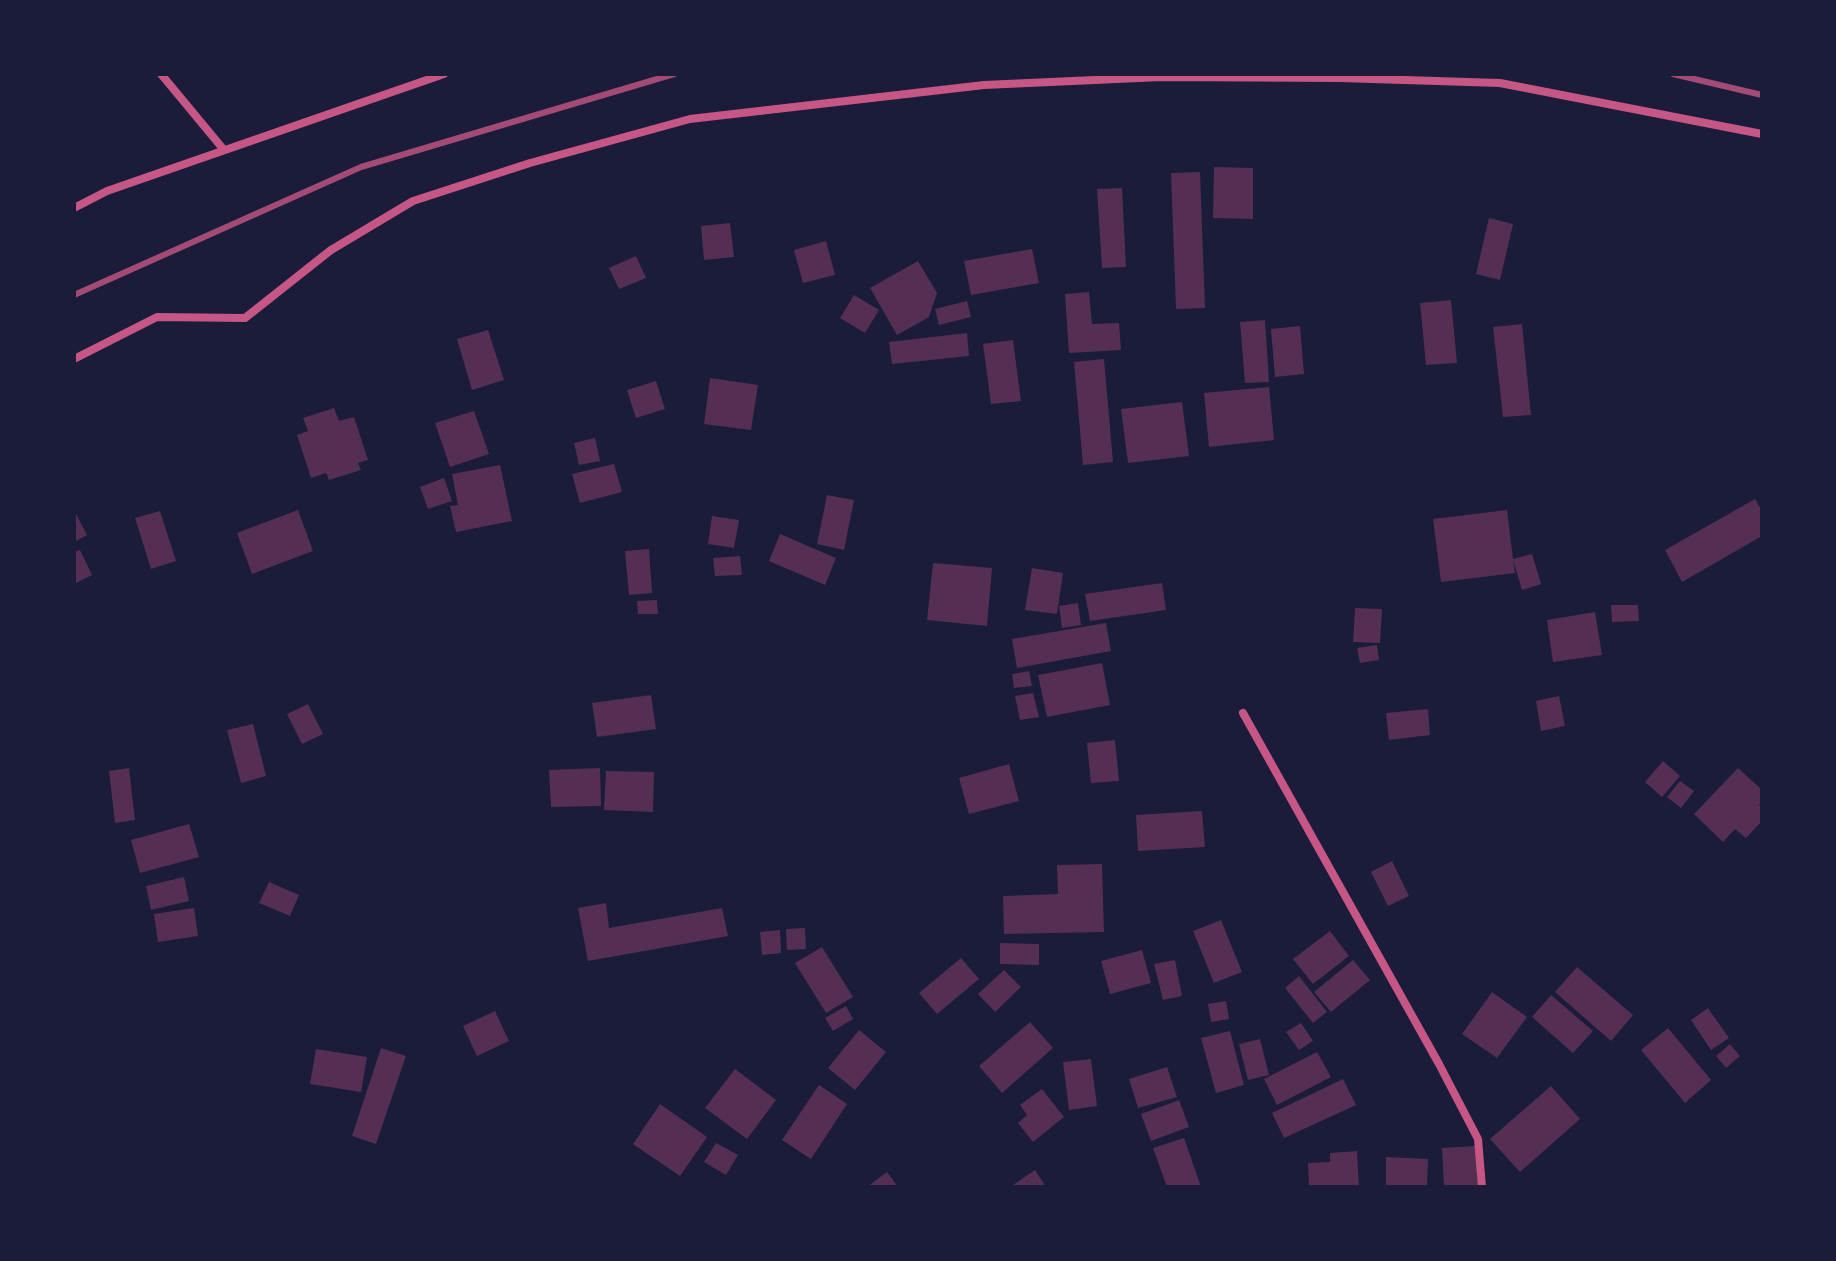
<!DOCTYPE html>
<style>
body{margin:0}
#map{position:relative;width:1836px;height:1261px;overflow:hidden;background:#1b1b3a;font-family:"Exo 2",sans-serif}
canvas{display:block}
.frame{position:absolute;inset:0;border:76px solid #1b1b3a;pointer-events:none}
</style>
<div id="map">
<canvas width="1836" height="1261"></canvas>
<div class="frame"></div>
</div>
<script>
const ctx = document.querySelector('canvas').getContext('2d');
ctx.lineJoin = 'round';
function paint(path, color) {
  ctx.fillStyle = color;
  ctx.fill(path, 'evenodd');
}
function shape(rows) {
  const path = new Path2D();
  for (const r of rows) {
    path.moveTo(r[0], r[1]);
    for (let i = 2; i < r.length; i += 2) path.lineTo(r[i], r[i + 1]);
  }
  return path;
}
function stroke(path, color, width, dash) {
  ctx.strokeStyle = color;
  ctx.lineWidth = width;
  ctx.lineCap = dash ? 'butt' : 'round';
  ctx.setLineDash(dash || []);
  ctx.stroke(path);
}
const building = shape([
 [1214,167,1253,168,1253,219,1213,218],
 [1200,172,1205,308,1176,309,1171,173],
 [1122,188,1126,267,1102,268,1097,189],
 [1489,218,1513,224,1500,280,1476,274],
 [730,223,734,257,704,260,701,226],
 [826,241,835,275,803,283,794,250],
 [1032,249,1039,283,971,295,964,261],
 [636,256,646,278,619,289,609,268],
 [918,261,937,293,929,317,897,335,870,288],
 [1089,292,1092,324,1119,323,1121,350,1069,353,1065,294],
 [854,295,879,310,865,333,840,318],
 [1451,300,1457,363,1426,365,1420,303],
 [967,301,971,317,939,325,935,309],
 [1265,320,1269,382,1245,383,1240,322],
 [1522,324,1531,415,1503,417,1493,327],
 [1300,326,1304,374,1275,377,1271,329],
 [488,330,504,380,472,390,457,339],
 [967,333,969,356,892,364,889,342],
 [1013,340,1021,401,991,404,983,344],
 [1104,359,1113,462,1083,465,1074,362],
 [710,378,758,385,751,430,704,424],
 [656,381,665,409,636,418,627,390],
 [1269,387,1274,440,1209,447,1204,393],
 [1182,402,1189,456,1128,463,1121,409],
 [334,408,339,421,354,417,368,460,358,463,361,470,329,480,326,473,311,478,297,435,308,431,303,418],
 [474,411,489,454,450,467,435,423],
 [595,438,600,461,579,465,574,443],
 [614,464,622,492,580,503,572,474],
 [500,465,512,521,456,532,450,506,458,505,452,474],
 [444,478,452,501,428,509,420,487],
 [827,495,854,500,844,550,817,544],
 [1755,499,1762,511,1762,536,1682,582,1665,550],
 [74,510,87,535,74,542],
 [298,510,313,551,252,574,237,533],
 [1507,510,1513,559,1532,554,1541,584,1522,590,1513,560,1515,573,1441,582,1433,519],
 [160,511,176,561,151,569,135,518],
 [712,516,739,520,734,548,708,544],
 [780,534,836,558,825,585,769,561],
 [649,549,652,593,629,595,625,551],
 [80,550,92,575,74,584,74,552],
 [740,556,742,575,715,576,713,558],
 [933,563,992,568,987,626,927,620],
 [1032,568,1063,573,1057,614,1025,610],
 [1162,583,1166,610,1090,621,1085,594],
 [657,600,658,614,638,614,637,601],
 [1078,603,1081,625,1062,628,1059,606],
 [1611,605,1638,605,1639,621,1612,622],
 [1355,608,1382,609,1380,643,1353,642],
 [1595,612,1602,655,1553,662,1547,620],
 [1106,623,1111,651,1017,668,1012,639],
 [1377,645,1379,660,1360,663,1357,648],
 [1102,663,1110,705,1047,717,1038,675],
 [1029,671,1032,686,1014,688,1012,674],
 [1033,693,1039,717,1020,720,1015,696],
 [651,695,656,729,597,737,592,703],
 [1559,696,1565,726,1541,731,1536,701],
 [308,704,323,734,302,744,287,714],
 [1428,709,1430,735,1389,740,1386,713],
 [253,724,266,776,241,783,227,730],
 [1115,740,1119,781,1091,783,1087,743],
 [1663,761,1680,776,1662,797,1645,782],
 [1009,764,1019,801,969,814,959,778],
 [129,768,135,820,115,823,109,771],
 [600,768,601,806,551,807,549,770],
 [1738,768,1762,790,1762,801,1759,805,1762,808,1762,821,1746,838,1735,829,1723,842,1694,814],
 [606,771,654,772,653,812,604,810],
 [1680,781,1694,791,1681,808,1667,797],
 [1202,811,1205,847,1138,851,1136,815],
 [189,824,199,857,140,873,131,840],
 [1392,861,1409,896,1388,906,1371,872],
 [1102,864,1104,932,1004,934,1003,896,1058,894,1057,865],
 [184,877,189,901,151,910,146,886],
 [269,882,299,895,290,916,259,903],
 [606,903,609,928,722,908,728,936,588,961,578,908],
 [194,908,198,936,158,942,154,914],
 [1221,920,1242,972,1214,983,1193,931],
 [805,928,806,949,787,950,786,929],
 [780,930,781,953,762,955,760,932],
 [1330,931,1349,956,1313,984,1293,959],
 [1000,943,1039,944,1039,965,1000,964],
 [822,947,853,997,826,1013,795,963],
 [1142,950,1151,983,1110,994,1101,961],
 [961,958,979,979,937,1014,919,993],
 [1175,960,1182,996,1163,1000,1154,964],
 [1353,960,1370,980,1331,1012,1314,992],
 [1577,967,1633,1015,1611,1041,1555,992],
 [1004,970,1021,987,995,1012,978,994],
 [1299,976,1327,1012,1313,1023,1285,988],
 [1492,992,1527,1017,1497,1058,1462,1034],
 [1551,995,1593,1031,1573,1053,1532,1017],
 [1226,1001,1229,1019,1211,1022,1208,1004],
 [846,1006,853,1019,833,1031,825,1018],
 [1708,1008,1729,1038,1711,1050,1691,1020],
 [495,1011,509,1041,477,1056,463,1026],
 [1030,1022,1053,1048,1002,1093,979,1066],
 [1301,1023,1313,1041,1299,1050,1286,1032],
 [1668,1028,1711,1080,1685,1103,1641,1050],
 [859,1030,886,1052,855,1090,828,1068],
 [1230,1031,1244,1085,1216,1093,1201,1038],
 [1260,1039,1269,1075,1248,1080,1239,1044],
 [1730,1044,1740,1056,1726,1068,1716,1056],
 [381,1048,406,1056,376,1144,352,1136],
 [316,1049,367,1057,361,1092,310,1084],
 [1317,1052,1331,1077,1277,1105,1264,1079],
 [1091,1059,1097,1106,1069,1110,1063,1062],
 [1167,1067,1177,1097,1138,1108,1129,1079],
 [735,1069,776,1100,747,1139,705,1108],
 [1343,1079,1356,1105,1284,1138,1272,1113],
 [819,1085,847,1104,811,1159,782,1140],
 [1551,1086,1580,1119,1520,1172,1490,1139],
 [1042,1089,1064,1117,1033,1142,1018,1123,1027,1115,1020,1105],
 [1179,1100,1189,1127,1151,1141,1141,1114],
 [660,1104,707,1137,680,1176,633,1144],
 [1184,1138,1201,1187,1167,1187,1153,1148],
 [716,1143,738,1155,726,1175,704,1162],
 [1476,1146,1478,1185,1444,1187,1442,1148],
 [1357,1151,1359,1187,1309,1187,1308,1163,1330,1162,1330,1153],
 [1386,1157,1428,1159,1427,1187,1386,1187],
 [1035,1170,1046,1187,1010,1187],
 [887,1172,898,1187,867,1187]
]);
const minor = shape([
 [161,74,224,150],
 [74,208,107,191,444,74],
 [74,359,157,317,245,318,331,250,413,201,530,163,690,119,984,85,1161,77,1340,78,1500,83,1762,134],
 [1243,713,1439,1064,1478,1139,1482,1187]
]);
const rail = shape([
 [1673,74,1762,95],
 [74,295,361,167,674,74]
]);
paint(building, '#542f53');
stroke(minor, '#c65784', 8);
stroke(rail, '#a44b75', 6);
</script>
